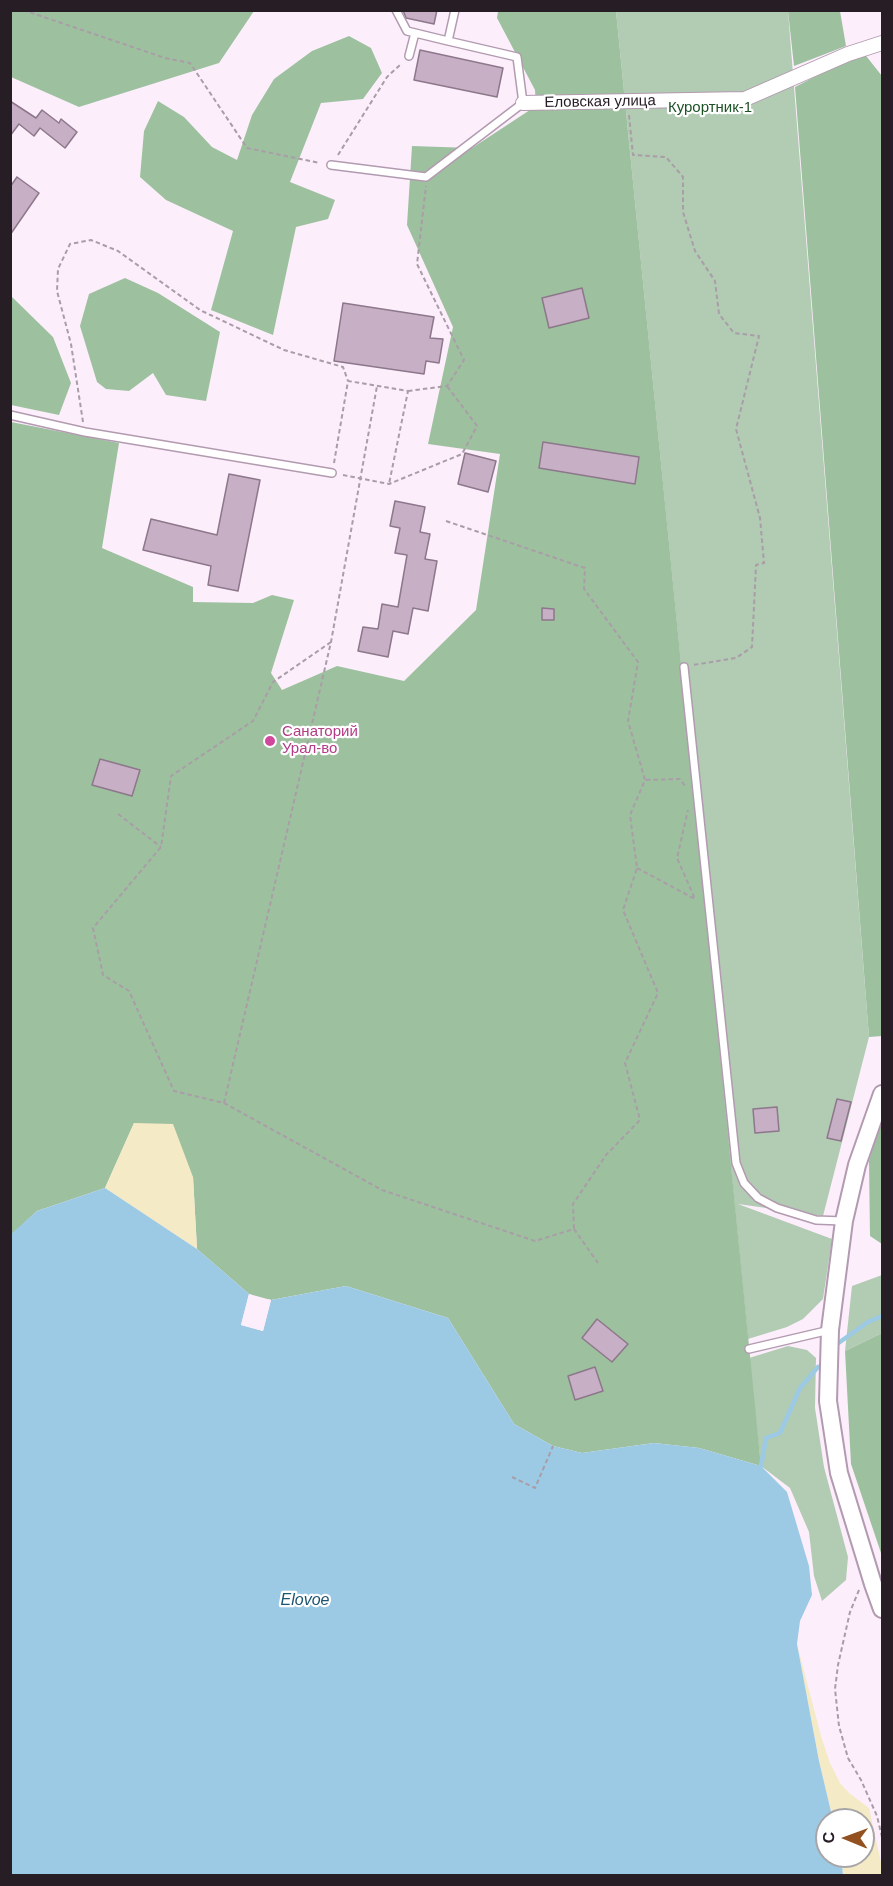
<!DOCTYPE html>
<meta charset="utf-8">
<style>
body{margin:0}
#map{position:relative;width:893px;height:1886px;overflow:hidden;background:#fdeefc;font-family:Helvetica,sans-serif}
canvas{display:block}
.frame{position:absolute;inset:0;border:12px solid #261d25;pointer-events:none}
.north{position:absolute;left:815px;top:1808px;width:60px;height:60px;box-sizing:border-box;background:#fff;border:2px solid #a8a5a8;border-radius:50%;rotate:271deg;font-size:16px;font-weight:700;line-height:24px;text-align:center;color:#261d25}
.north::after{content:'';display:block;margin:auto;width:21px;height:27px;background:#93511f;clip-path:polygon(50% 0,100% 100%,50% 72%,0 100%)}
</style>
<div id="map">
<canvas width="893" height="1886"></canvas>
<div class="frame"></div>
<div class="north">С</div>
</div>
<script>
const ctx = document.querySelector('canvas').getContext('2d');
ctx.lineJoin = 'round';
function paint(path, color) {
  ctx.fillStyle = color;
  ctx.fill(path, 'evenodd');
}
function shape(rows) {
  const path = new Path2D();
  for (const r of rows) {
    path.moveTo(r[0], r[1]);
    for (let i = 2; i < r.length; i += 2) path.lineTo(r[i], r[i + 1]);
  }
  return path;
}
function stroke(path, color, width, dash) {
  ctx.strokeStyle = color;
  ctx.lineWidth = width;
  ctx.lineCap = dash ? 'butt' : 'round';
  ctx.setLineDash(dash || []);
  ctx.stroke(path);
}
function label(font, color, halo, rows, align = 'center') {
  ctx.font = font + ' Helvetica,sans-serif';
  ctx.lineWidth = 4.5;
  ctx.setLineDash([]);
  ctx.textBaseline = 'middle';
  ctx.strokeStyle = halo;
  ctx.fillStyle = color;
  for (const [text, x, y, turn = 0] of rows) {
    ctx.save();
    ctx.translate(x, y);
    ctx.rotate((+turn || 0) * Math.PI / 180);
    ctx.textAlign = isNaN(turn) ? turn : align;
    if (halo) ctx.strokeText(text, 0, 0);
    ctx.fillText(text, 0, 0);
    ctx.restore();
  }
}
const green = shape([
 [616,11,788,11,869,1037,823,1216,738,1204,832,1239,823,1299,803,1319,787,1327,748,1339],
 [882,1275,882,1333,845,1351,852,1286],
 [788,1346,807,1350,816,1358,815,1408,824,1467,848,1557,846,1580,822,1601,814,1576,809,1532,790,1488,761,1466,749,1358]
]);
const forest = shape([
 [11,10,254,10,254,11,219,63,79,107,11,77],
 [498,11,616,11,761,1466,699,1448,654,1443,582,1453,553,1446,514,1424,448,1318,346,1286,271,1300,249,1294,197,1249,193,1177,134,1123,105,1188,37,1211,11,1235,11,422,119,443,102,548,193,587,193,602,253,603,272,595,294,600,271,673,282,690,337,666,404,681,476,610,500,454,428,444,453,327,407,225,412,146,472,148,536,106,535,90,497,18],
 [788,11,840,11,846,46,794,66],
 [349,36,371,48,382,73,363,99,321,103,290,182,335,200,328,219,296,227,273,335,211,310,233,231,166,200,140,177,144,131,158,101,184,117,212,147,237,160,252,115,274,79,312,51],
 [863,52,882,76,882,1036,869,1037,795,87],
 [125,278,158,293,220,332,206,401,166,395,153,373,129,391,106,389,97,382,80,326,89,294],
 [10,295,53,337,71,383,59,415,11,405],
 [882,1119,882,1244,870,1236,869,1161],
 [882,1333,882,1556,851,1464,845,1351]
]);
const sand = shape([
 [134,1123,173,1124,193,1177,197,1249,105,1188],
 [797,1644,821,1736,830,1763,840,1783,849,1793,869,1808,882,1867,882,1875,843,1875,841,1856,863,1856,863,1820,833,1820,819,1761]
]);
const water = shape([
 [105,1188,197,1249,249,1294,241,1325,263,1331,271,1300,346,1286,448,1318,514,1424,553,1446,582,1453,654,1443,699,1448,761,1466,787,1492,809,1566,812,1595,800,1621,797,1644,819,1761,833,1820,827,1820,827,1856,841,1856,843,1875,11,1876,10,1235,37,1211]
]);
const pier = shape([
 [249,1294,252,1295,244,1323,260,1328,268,1299,271,1300,263,1331,241,1325]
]);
const stream = shape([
 [837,1344,868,1322,882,1316],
 [761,1466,766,1438,780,1433,800,1388,818,1367]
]);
const building = shape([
 [403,10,437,10,434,24,406,18,403,10],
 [420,50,503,68,497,97,414,80,420,50],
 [10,101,36,118,42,110,59,123,61,119,77,132,65,148,40,128,34,136,19,124,10,136,10,101],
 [17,177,39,193,10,235,10,187,17,177],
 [582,288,589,318,549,328,542,298,582,288],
 [343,303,434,317,430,338,443,339,439,363,426,361,424,374,334,361,343,303],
 [543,442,639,457,635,484,539,468,543,442],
 [465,453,496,461,488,492,458,484,465,453],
 [229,474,260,480,238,591,208,585,211,566,143,550,151,519,217,535,229,474],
 [395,501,425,507,420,532,430,534,425,559,437,561,428,611,413,608,408,634,393,631,388,657,358,651,363,627,378,629,382,604,398,607,407,555,395,553,400,528,390,526,395,501],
 [542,608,554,609,554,620,542,620,542,608],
 [100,759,140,770,132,796,92,785,100,759],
 [837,1099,851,1102,841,1141,827,1138,837,1099],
 [777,1107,779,1131,755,1133,753,1109,777,1107],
 [597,1319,628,1344,612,1362,582,1338,597,1319],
 [595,1367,603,1391,575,1400,568,1376,595,1367]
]);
const path = shape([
 [23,10,165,58,190,63,247,148,320,163],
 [629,115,633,155,666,157,683,177,683,212,695,251,715,281,719,314,734,333,759,336,736,429,760,518,764,563,756,565,752,647,736,658,693,665],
 [338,155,387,77,401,64],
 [408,391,447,386,464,360,417,264,426,186],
 [83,422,71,344,57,291,58,269,70,244,91,240,118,251,200,310,284,350,343,367,348,381],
 [334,463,348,381,408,391,389,484],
 [343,475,389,484,462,454,477,426,447,386],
 [446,521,585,568,584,589,638,662,628,721,645,780,630,815,637,868,623,910,658,993,625,1063,640,1120,606,1155,573,1204,574,1229],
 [331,642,273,682,253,721,171,776,161,847,93,928,103,975,129,991,174,1091,224,1103,382,1190,535,1241,574,1229,598,1263],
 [646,780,680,779,685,786],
 [118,814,161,847],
 [637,868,695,899,677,858,688,810],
 [224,1103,331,642,377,386],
 [512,1477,535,1488,553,1446],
 [859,1590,850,1612,838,1665,835,1689,839,1726,848,1758,861,1780,877,1816,882,1837]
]);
const service = shape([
 [396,10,407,31,448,41],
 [409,56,415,33],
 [331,165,426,177,523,103,517,57,448,41,455,10],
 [10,415,85,432,332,473],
 [684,667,736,1163,744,1183,758,1198,777,1208,816,1220,843,1221],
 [749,1349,830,1330]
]);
const minor = shape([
 [523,103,745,99,848,54,882,43]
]);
const tertiary = shape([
 [882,1094,857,1165,844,1221,830,1330,828,1401,839,1473,873,1584,882,1609]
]);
const markers = [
 [270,741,6,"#d1479c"]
];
const streetNames = [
 ["Еловская улица",600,102,-1]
];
const parkNames = [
 ["Курортник-1",710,108]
];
const hotelNames = [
 ["Санаторий",282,732],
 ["Урал-во",282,749]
];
const waterNames = [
 ["Elovoe",305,1601]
];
paint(green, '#b2cbb3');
paint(forest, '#9dc19f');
paint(sand, '#f4eac5');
paint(water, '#9ccae5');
paint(pier, '#fdeefc');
stroke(stream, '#9ccae5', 4.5);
paint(building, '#c7afc5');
stroke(building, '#8d778b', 1.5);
stroke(service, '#b29bb0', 10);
stroke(minor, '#b29bb0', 16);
stroke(tertiary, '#b29bb0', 20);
stroke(path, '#a99da8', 2, [4.5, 3]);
stroke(service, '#fff', 7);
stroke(minor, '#fff', 14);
stroke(tertiary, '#fff', 16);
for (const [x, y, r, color] of markers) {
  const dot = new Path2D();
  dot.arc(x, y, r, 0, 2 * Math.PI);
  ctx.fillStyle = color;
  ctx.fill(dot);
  stroke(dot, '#fff', 2);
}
label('15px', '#261d25', '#fff', streetNames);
label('15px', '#1d5226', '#fff', parkNames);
label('15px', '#b23c85', '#fff', hotelNames, 'left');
label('italic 16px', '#1d5571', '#fff', waterNames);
</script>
